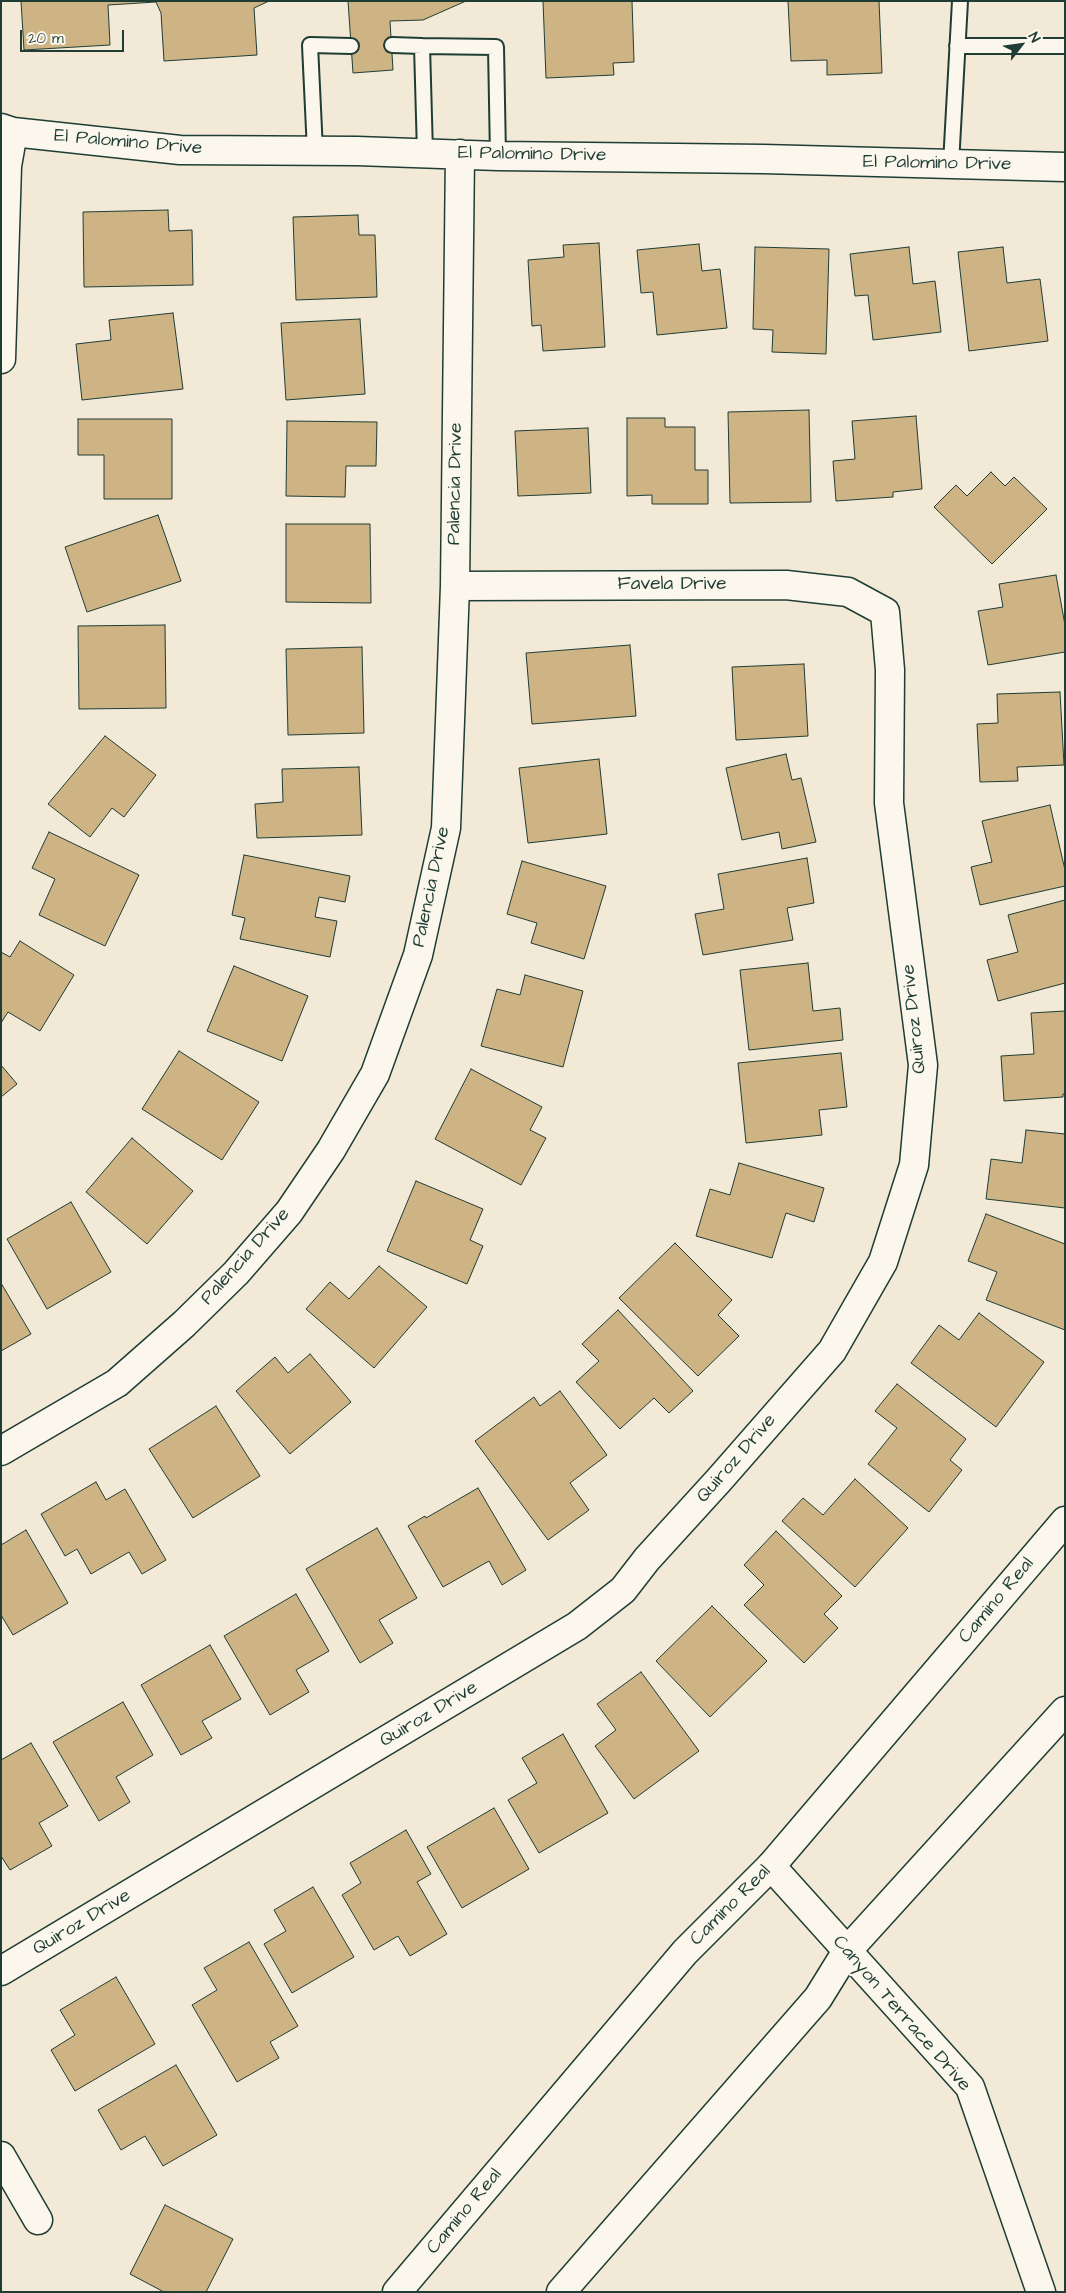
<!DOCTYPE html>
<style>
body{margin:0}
#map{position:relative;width:1066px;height:2293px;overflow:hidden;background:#f2e9d7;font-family:"Architects Daughter",sans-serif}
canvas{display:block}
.frame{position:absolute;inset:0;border:2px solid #1f3d34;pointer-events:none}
.north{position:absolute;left:996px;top:20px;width:50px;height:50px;-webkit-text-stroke:4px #fbf7ec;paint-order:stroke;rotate:60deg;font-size:14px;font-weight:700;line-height:20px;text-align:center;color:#1f3d34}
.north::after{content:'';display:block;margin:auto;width:18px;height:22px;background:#1f3d34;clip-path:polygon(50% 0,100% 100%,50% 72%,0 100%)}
.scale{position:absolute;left:20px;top:30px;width:104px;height:22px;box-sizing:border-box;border:2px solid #1f3d34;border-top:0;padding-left:6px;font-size:15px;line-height:18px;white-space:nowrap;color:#1f3d34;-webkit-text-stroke:4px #fbf7ec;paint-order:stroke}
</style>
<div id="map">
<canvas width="1066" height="2293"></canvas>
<div class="frame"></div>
<div class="north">N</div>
<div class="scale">20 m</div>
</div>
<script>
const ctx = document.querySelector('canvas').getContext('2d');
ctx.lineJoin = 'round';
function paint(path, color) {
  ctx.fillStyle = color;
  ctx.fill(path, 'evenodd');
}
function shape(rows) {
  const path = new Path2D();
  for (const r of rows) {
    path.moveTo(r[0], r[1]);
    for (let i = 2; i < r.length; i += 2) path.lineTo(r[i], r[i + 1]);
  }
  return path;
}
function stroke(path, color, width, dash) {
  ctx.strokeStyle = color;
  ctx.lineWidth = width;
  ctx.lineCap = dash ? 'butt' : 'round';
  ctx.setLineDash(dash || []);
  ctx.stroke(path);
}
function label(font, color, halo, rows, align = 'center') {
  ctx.font = font + ' "Architects Daughter",sans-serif';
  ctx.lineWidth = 4;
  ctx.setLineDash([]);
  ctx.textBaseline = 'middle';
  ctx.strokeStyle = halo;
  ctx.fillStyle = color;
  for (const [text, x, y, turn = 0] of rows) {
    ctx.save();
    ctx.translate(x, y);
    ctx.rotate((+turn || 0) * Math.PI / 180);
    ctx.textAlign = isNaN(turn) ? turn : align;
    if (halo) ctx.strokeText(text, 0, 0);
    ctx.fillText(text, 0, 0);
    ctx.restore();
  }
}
const building = shape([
 [21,1,269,1,254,8,257,55,164,61,161,13,156,2,108,5,110,45,24,50,21,1],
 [348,1,466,1,423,20,390,21,393,70,353,73,348,1],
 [543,1,632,1,634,62,613,63,614,75,546,78,543,1],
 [788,1,879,1,882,73,827,75,827,60,791,61,788,1],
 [168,210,169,231,192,230,193,285,84,287,83,212,168,210],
 [358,215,359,235,375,235,377,297,296,300,293,217,358,215],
 [599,243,605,347,543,351,541,325,532,326,528,260,564,257,563,245,599,243],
 [699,244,702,271,720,269,727,328,657,335,653,292,641,293,637,250,699,244],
 [755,247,829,249,826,354,772,352,773,330,753,329,755,247],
 [909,247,913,284,935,281,941,332,873,340,868,295,855,296,850,254,909,247],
 [1003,247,1007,283,1040,279,1048,341,969,351,958,252,1003,247],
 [173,313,183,389,82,400,76,344,111,340,109,320,173,313],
 [360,319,365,394,286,400,281,323,360,319],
 [809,410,811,502,730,503,728,412,809,410],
 [916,416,922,489,893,492,893,497,836,501,833,461,855,459,852,421,916,416],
 [627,418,665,418,665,427,695,427,695,470,708,470,708,504,652,504,652,495,627,496,627,418],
 [78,419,172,419,172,499,104,499,104,455,78,455,78,419],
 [287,421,377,422,376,466,346,466,345,497,286,496,287,421],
 [588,428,591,493,518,496,515,431,588,428],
 [991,472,1005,486,1014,477,1047,509,992,564,934,507,956,485,967,496,991,472],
 [158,515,181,581,87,612,65,547,158,515],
 [286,524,370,524,371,603,286,602,286,524],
 [1056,575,1065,625,1065,652,988,665,978,611,1003,607,999,584,1056,575],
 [165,625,166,708,79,709,78,626,165,625],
 [630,645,636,716,532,724,526,653,630,645],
 [362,647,364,733,288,735,286,649,362,647],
 [804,664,808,736,736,740,732,667,804,664],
 [1060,692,1064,765,1017,767,1018,781,980,782,977,724,998,723,997,694,1060,692],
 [105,736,156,775,124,817,112,808,90,837,48,804,105,736],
 [786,754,792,780,801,778,816,842,782,849,779,832,742,840,726,768,786,754],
 [599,759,607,834,528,843,519,768,599,759],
 [359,767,362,835,257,838,255,804,283,802,282,769,359,767],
 [1050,805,1065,870,1065,886,980,905,971,867,992,862,982,821,1050,805],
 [49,832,139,875,105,946,39,915,55,879,32,868,49,832],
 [244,855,350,876,345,902,319,897,315,917,337,921,330,957,240,939,245,918,232,915,244,855],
 [807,858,814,903,787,908,793,940,703,955,695,914,724,909,718,874,807,858],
 [522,861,606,886,584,959,531,943,537,923,507,914,522,861],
 [1065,900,1065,983,998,1001,987,960,1018,952,1008,915,1065,900],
 [20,941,74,975,40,1031,8,1012,1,1023,1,952,10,957,20,941],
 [808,963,813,1011,840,1008,843,1040,749,1050,740,970,808,963],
 [234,966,308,996,282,1061,207,1031,234,966],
 [525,975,583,991,563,1067,481,1046,497,989,520,995,525,975],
 [1065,1011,1065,1094,1063,1094,1063,1097,1004,1101,1001,1056,1034,1054,1031,1013,1065,1011],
 [179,1051,259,1102,222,1160,142,1109,179,1051],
 [841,1053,847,1107,819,1110,822,1135,746,1143,738,1063,841,1053],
 [1,1065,17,1084,1,1097,1,1065],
 [471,1069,542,1107,530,1130,546,1138,521,1185,435,1139,471,1069],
 [1026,1130,1065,1134,1065,1208,986,1199,991,1159,1022,1163,1026,1130],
 [132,1138,193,1191,147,1244,86,1192,132,1138],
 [739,1163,824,1188,814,1222,786,1213,772,1258,696,1236,710,1189,730,1195,739,1163],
 [416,1181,483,1209,470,1240,483,1246,467,1284,387,1251,416,1181],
 [71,1202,111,1272,47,1309,7,1239,71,1202],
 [986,1214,1065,1244,1065,1330,986,1300,997,1272,968,1261,986,1214],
 [675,1243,732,1300,718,1315,739,1336,698,1376,619,1298,675,1243],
 [379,1266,427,1307,374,1368,306,1309,330,1282,349,1299,379,1266],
 [1,1283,31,1334,1,1351,1,1283],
 [618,1310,693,1391,669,1413,654,1398,620,1429,576,1382,599,1361,582,1344,618,1310],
 [979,1313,1044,1362,996,1427,911,1363,939,1325,959,1340,979,1313],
 [310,1354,351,1402,290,1454,236,1391,275,1357,288,1373,310,1354],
 [897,1384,966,1439,950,1460,962,1470,929,1512,868,1464,897,1428,875,1411,897,1384],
 [560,1391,607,1455,570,1483,589,1510,548,1540,475,1441,534,1397,540,1406,560,1391],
 [216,1406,260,1476,193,1518,149,1449,216,1406],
 [855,1479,908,1528,855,1587,782,1521,803,1498,823,1515,855,1479],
 [96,1482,106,1500,125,1489,166,1560,142,1574,129,1552,91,1574,77,1549,65,1556,41,1514,96,1482],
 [478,1488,526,1570,502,1585,489,1561,443,1587,408,1526,425,1516,426,1518,478,1488],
 [377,1528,417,1598,379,1620,393,1643,360,1663,306,1569,377,1528],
 [26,1530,68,1603,13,1635,1,1615,1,1545,26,1530],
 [776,1531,842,1596,824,1614,838,1628,804,1663,744,1605,764,1585,744,1565,776,1531],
 [296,1594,329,1651,296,1670,309,1692,270,1715,224,1636,296,1594],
 [712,1606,767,1661,710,1717,656,1661,712,1606],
 [210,1645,241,1699,202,1721,212,1738,181,1755,141,1685,210,1645],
 [641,1672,699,1751,634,1799,595,1746,616,1730,597,1704,641,1672],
 [123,1702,153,1755,116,1777,130,1802,99,1821,53,1742,123,1702],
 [563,1734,608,1813,539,1853,508,1800,537,1783,522,1758,563,1734],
 [31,1743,68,1806,39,1823,52,1846,10,1870,1,1856,1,1760,31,1743],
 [494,1808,529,1869,462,1908,427,1847,494,1808],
 [406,1830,431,1874,417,1882,447,1934,410,1956,398,1936,374,1950,342,1895,361,1883,350,1863,406,1830],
 [313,1887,354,1957,292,1993,264,1944,286,1931,274,1910,313,1887],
 [249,1942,298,2026,270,2042,279,2058,237,2082,192,2005,217,1990,204,1968,249,1942],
 [116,1977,155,2044,75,2091,51,2050,75,2035,60,2010,116,1977],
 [176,2065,217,2135,163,2166,145,2136,121,2150,98,2110,176,2065],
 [165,2205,233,2239,206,2292,164,2292,130,2274,165,2205]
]);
const lane = shape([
 [392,45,422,46],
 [957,46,1065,46],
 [315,151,310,45,351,46],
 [425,153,422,46,496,47,498,156],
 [951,164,960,1]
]);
const street = shape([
 [1,128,13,132,180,150,357,151,498,156,763,159,1065,167],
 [1,359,7,166,13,132],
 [1,1451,117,1383,184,1324,236,1273,289,1212,331,1150,375,1074,418,955,446,828,455,586,460,154],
 [771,1866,970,2087,1041,2292],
 [1,1971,577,1626,623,1590,647,1559,719,1480,832,1351,883,1262,914,1165,923,1065,889,803,890,670,885,612,848,592,786,585,455,586],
 [1,2156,38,2220]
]);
const secondary = shape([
 [397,2292,685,1952,771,1866,1065,1521],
 [561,2292,818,1998,847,1951,1065,1711]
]);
const streetNames = [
 ["El Palomino Drive",128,143,5],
 ["El Palomino Drive",532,155,1],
 ["El Palomino Drive",937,164,1],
 ["Palencia Drive",456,484,-89],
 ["Favela Drive",672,585],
 ["Palencia Drive",432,887,-78],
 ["Quiroz Drive",915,1019,-96],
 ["Palencia Drive",246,1257,-48],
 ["Quiroz Drive",737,1459,-49],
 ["Camino Real",997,1601,-50],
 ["Quiroz Drive",429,1715,-31],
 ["Camino Real",731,1906,-45],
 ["Quiroz Drive",82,1923,-31],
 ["Canyon Terrace Drive",901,2014,49],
 ["Camino Real",465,2212,-50]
];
paint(building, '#ceb384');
stroke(building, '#1f3d34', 1);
stroke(lane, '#1f3d34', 18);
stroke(street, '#1f3d34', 31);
stroke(secondary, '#1f3d34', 31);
stroke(lane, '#fbf7ec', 14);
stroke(street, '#fbf7ec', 28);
stroke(secondary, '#fbf7ec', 28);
label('19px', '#1f3d34', '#fbf7ec', streetNames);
</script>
